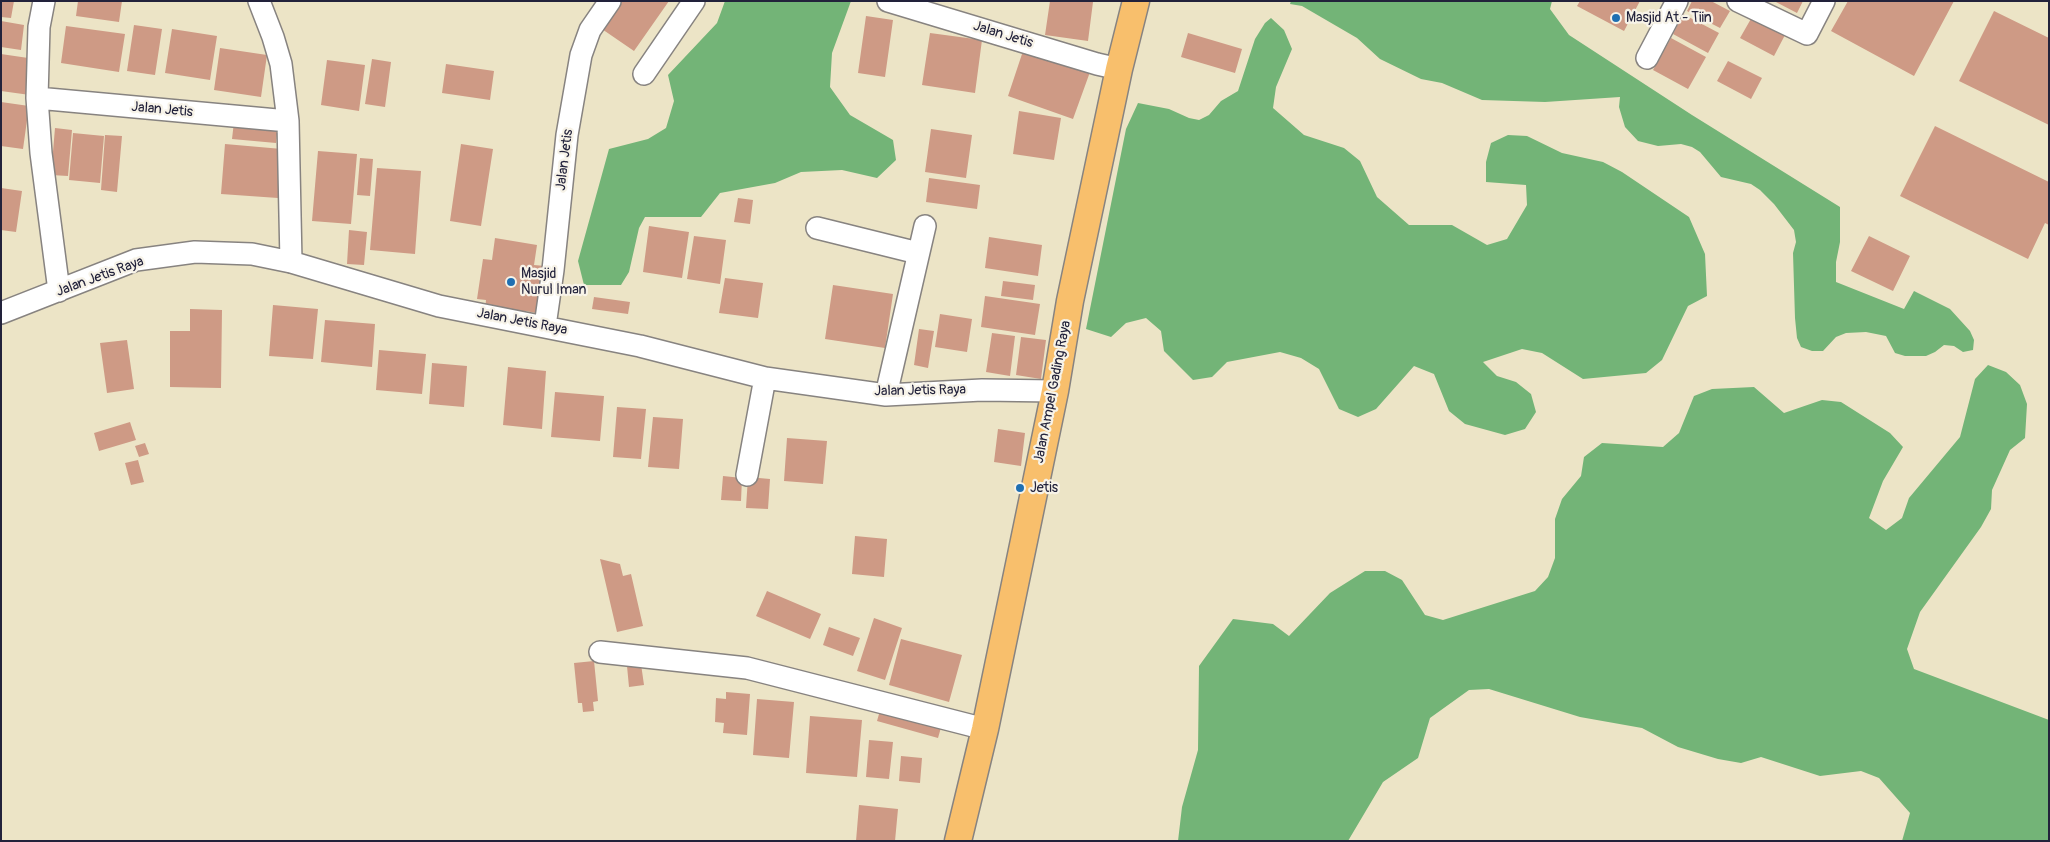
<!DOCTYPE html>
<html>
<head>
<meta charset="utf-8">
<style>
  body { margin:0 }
  #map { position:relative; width:2050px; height:842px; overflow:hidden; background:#ece4c6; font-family:Pangolin,sans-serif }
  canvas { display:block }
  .frame { position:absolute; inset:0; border:2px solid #22223b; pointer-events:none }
</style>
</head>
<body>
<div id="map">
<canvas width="2050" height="842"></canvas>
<div class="frame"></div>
</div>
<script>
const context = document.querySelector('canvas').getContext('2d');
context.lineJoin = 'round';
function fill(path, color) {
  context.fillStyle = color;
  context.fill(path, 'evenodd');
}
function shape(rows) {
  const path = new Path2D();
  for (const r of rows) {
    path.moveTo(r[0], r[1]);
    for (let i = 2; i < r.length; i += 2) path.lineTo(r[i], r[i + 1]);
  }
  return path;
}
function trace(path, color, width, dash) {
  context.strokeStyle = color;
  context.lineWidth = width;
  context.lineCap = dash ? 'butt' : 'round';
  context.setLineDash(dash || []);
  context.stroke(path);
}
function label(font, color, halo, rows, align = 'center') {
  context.font = font + ' Pangolin,sans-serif';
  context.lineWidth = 4.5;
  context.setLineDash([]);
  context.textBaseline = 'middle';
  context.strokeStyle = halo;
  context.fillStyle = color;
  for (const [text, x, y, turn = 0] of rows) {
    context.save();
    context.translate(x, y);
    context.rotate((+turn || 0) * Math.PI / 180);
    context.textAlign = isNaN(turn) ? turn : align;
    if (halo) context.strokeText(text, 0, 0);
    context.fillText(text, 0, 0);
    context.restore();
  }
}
fill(shape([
  [725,1,851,1,832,53,830,87,850,115,893,140,896,160,877,178,842,170,801,172,775,183,720,193,701,217,645,217,639,228,629,272,621,285,584,285,578,261,609,149,648,139,666,128,674,101,668,75,717,23],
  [1291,1,1552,1,1550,9,1569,35,1692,115,1840,207,1840,242,1836,262,1836,282,1904,309,1914,291,1950,309,1970,331,1974,340,1973,350,1963,352,1954,346,1944,345,1935,352,1926,356,1905,356,1895,353,1886,336,1866,332,1846,333,1836,337,1823,351,1812,351,1801,347,1797,338,1795,318,1793,253,1796,242,1794,230,1774,204,1760,190,1751,184,1721,177,1700,152,1692,147,1681,144,1658,146,1638,141,1625,127,1619,107,1620,97,1545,102,1482,100,1442,83,1421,79,1380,59,1357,38,1302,6,1290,4],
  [1271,18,1284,30,1292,49,1276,87,1273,108,1304,135,1344,148,1360,161,1377,197,1409,225,1452,225,1487,245,1507,239,1527,205,1526,185,1486,182,1486,162,1491,143,1508,135,1527,136,1562,153,1603,162,1622,172,1689,217,1705,254,1707,296,1688,306,1662,360,1646,373,1583,379,1542,353,1522,349,1483,362,1497,376,1516,382,1531,394,1536,412,1525,429,1505,435,1465,424,1449,411,1434,374,1414,366,1376,409,1358,417,1339,409,1319,369,1301,358,1280,352,1227,362,1212,377,1193,380,1164,351,1161,331,1146,318,1126,323,1111,337,1086,329,1126,129,1138,103,1169,109,1189,118,1199,120,1209,115,1221,101,1238,91,1255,39,1265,23],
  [1988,365,2006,372,2020,385,2027,404,2025,438,2010,450,1992,490,1991,509,1981,527,1920,612,1907,649,1914,669,2049,720,2049,841,1902,841,1910,813,1879,778,1861,771,1820,776,1761,757,1741,763,1718,759,1678,747,1642,728,1580,717,1489,689,1469,690,1430,718,1418,758,1383,782,1348,841,1178,841,1182,807,1198,750,1199,666,1233,619,1273,624,1289,636,1330,593,1365,571,1385,571,1402,580,1425,615,1443,620,1535,591,1548,577,1555,558,1555,519,1562,499,1581,476,1584,457,1602,443,1663,447,1679,433,1694,396,1712,389,1754,387,1784,413,1822,400,1841,402,1890,433,1903,447,1883,481,1869,518,1886,530,1902,518,1909,498,1960,437,1975,379]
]), '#73b477');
fill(shape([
  [1,1,14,1,11,18,1,17],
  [78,1,122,1,119,22,76,16],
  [620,1,669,1,634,51,599,27],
  [1050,1,1093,2,1088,41,1045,35],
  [1580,1,1640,1,1624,31,1577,6],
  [1692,1,1711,1,1730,11,1720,28,1687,11],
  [1774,1,1803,1,1797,13],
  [1848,1,1954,1,1914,76,1831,31],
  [1994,11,2049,38,2049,125,1959,81],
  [1683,14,1719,33,1708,53,1673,34],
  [866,16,893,20,885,77,858,73],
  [1752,17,1785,35,1774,56,1740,38],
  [1,21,24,25,21,50,1,47],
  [134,25,162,29,155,75,127,71],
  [66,26,125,34,119,72,61,63],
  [172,29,217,36,210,80,165,73],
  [930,33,982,40,975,93,922,85],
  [1188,33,1242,49,1235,73,1181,57],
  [1671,38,1706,57,1688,89,1653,70],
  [220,48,267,55,261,97,214,90],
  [1024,48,1090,72,1073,119,1008,96],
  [1,54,35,59,30,95,1,91],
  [372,59,391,62,385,107,365,104],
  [327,60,365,65,359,111,321,105],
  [1728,61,1762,78,1751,99,1717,81],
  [446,64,494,71,490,100,442,93],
  [1,102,29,106,23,149,1,146],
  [1019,111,1061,118,1054,160,1013,154],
  [234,122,278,125,276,143,232,139],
  [1935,126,2049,182,2049,225,2045,223,2028,259,1900,196],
  [55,128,72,130,68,176,51,175],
  [931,129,972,135,966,178,925,172],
  [73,133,104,136,100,183,69,180],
  [105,135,122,136,117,192,101,190],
  [225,144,282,149,278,198,221,194],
  [461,144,493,149,481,226,450,221],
  [318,151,357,154,351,224,312,221],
  [360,158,373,159,370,196,357,195],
  [377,168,421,171,415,254,370,250],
  [929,178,980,185,977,209,926,202],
  [1,188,22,191,16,232,1,230],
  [738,198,753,200,750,224,734,222],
  [649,226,689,232,682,278,643,272],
  [349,230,367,232,364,265,347,264],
  [694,236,726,240,720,284,687,279],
  [1869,236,1910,256,1893,291,1851,271],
  [989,237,1042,245,1038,276,985,268],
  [495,238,537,245,534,265,545,266,536,313,526,311,525,318,485,310,486,300,477,299,483,259,492,260],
  [725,278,763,283,758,318,719,313],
  [1003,281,1035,285,1033,300,1001,296],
  [833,285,893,294,885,348,825,339],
  [985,296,1040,304,1035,335,981,327],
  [594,297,630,302,628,314,592,309],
  [273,305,318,309,313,359,269,356],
  [190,309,222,310,221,388,170,387,170,331,190,331],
  [940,314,972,319,967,352,935,347],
  [325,320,375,324,372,367,321,362],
  [919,329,934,331,928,368,914,365],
  [992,333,1015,336,1010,376,986,372],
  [1021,337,1046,340,1041,379,1016,375],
  [127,340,134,389,107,393,100,343],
  [379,350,426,354,422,394,376,390],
  [432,363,467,366,464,407,429,404],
  [508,367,546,371,542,429,503,425],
  [555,392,604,396,600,441,551,437],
  [617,407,646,409,641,459,613,457],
  [653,417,683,419,679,469,648,467],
  [130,422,136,440,99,451,94,433],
  [998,429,1025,433,1021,466,994,462],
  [787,438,827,441,823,484,784,481],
  [145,443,149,454,139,457,135,446],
  [138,460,144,482,131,485,125,463],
  [723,476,742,478,741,501,721,500],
  [748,477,770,479,768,509,746,508],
  [855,536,887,539,884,577,852,574],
  [600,559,620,564,623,576,631,574,643,626,617,632],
  [767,591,821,614,810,639,756,616],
  [874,618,902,628,885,680,857,671],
  [829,627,860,638,853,656,823,645],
  [901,639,962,655,949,702,889,685],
  [594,661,598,701,593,702,594,711,583,712,582,703,578,703,574,663],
  [641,664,644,685,629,687,627,666],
  [726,692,750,694,747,735,723,733,724,723,715,722,716,698,726,699],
  [757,699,794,702,789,758,753,755],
  [881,707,942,724,938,738,877,721],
  [810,716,862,720,857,777,806,773],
  [869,740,893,742,889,779,866,777],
  [901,756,922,758,920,783,899,781],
  [859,805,898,809,895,841,856,841]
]), '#ce9a85');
const minor = shape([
  [44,1,39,27,37,98,41,153,59,291],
  [259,1,273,37,281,64,288,121],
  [888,1,1097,64,1119,69],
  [1738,1,1807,34,1824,1],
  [1647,58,1677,1],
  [644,74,694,1],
  [37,98,288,121,291,262],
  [817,228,918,253],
  [1,313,136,260,195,252,252,254,291,262,439,306,640,346,765,378,886,395,982,390,1055,391],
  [545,326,553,270,567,135,581,55,590,30,610,1],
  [886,395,925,226],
  [747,475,765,378],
  [600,652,747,668,985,729]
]);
const major = shape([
  [958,841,985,729,1055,391,1070,301,1119,69,1136,1]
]);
trace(minor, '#878380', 24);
trace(major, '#878380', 29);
trace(minor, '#fff', 21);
trace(major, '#f8bf6c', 26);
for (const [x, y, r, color] of [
  [1616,18,5,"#1f6fb2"],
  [511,282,5,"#1f6fb2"],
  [1020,488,5,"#1f6fb2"]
]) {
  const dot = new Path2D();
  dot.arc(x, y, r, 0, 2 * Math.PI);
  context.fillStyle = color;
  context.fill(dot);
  trace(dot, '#f7f3e8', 2);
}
label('14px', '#22223b', '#f7f3e8', [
  ["Masjid At - Tiin",1626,18],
  ["Masjid",521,274],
  ["Nurul Iman",521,290],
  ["Jetis",1030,488]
], 'left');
label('14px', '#22223b', '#f7f3e8', [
  ["Jalan Jetis",1003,35,17],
  ["Jalan Jetis",162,110,5],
  ["Jalan Jetis",565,160,-83],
  ["Jalan Jetis Raya",100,277,-20],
  ["Jalan Jetis Raya",522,322,11],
  ["Jalan Jetis Raya",920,391,-1],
  ["Jalan Ampel Gading Raya",1053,392,-79]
]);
</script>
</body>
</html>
